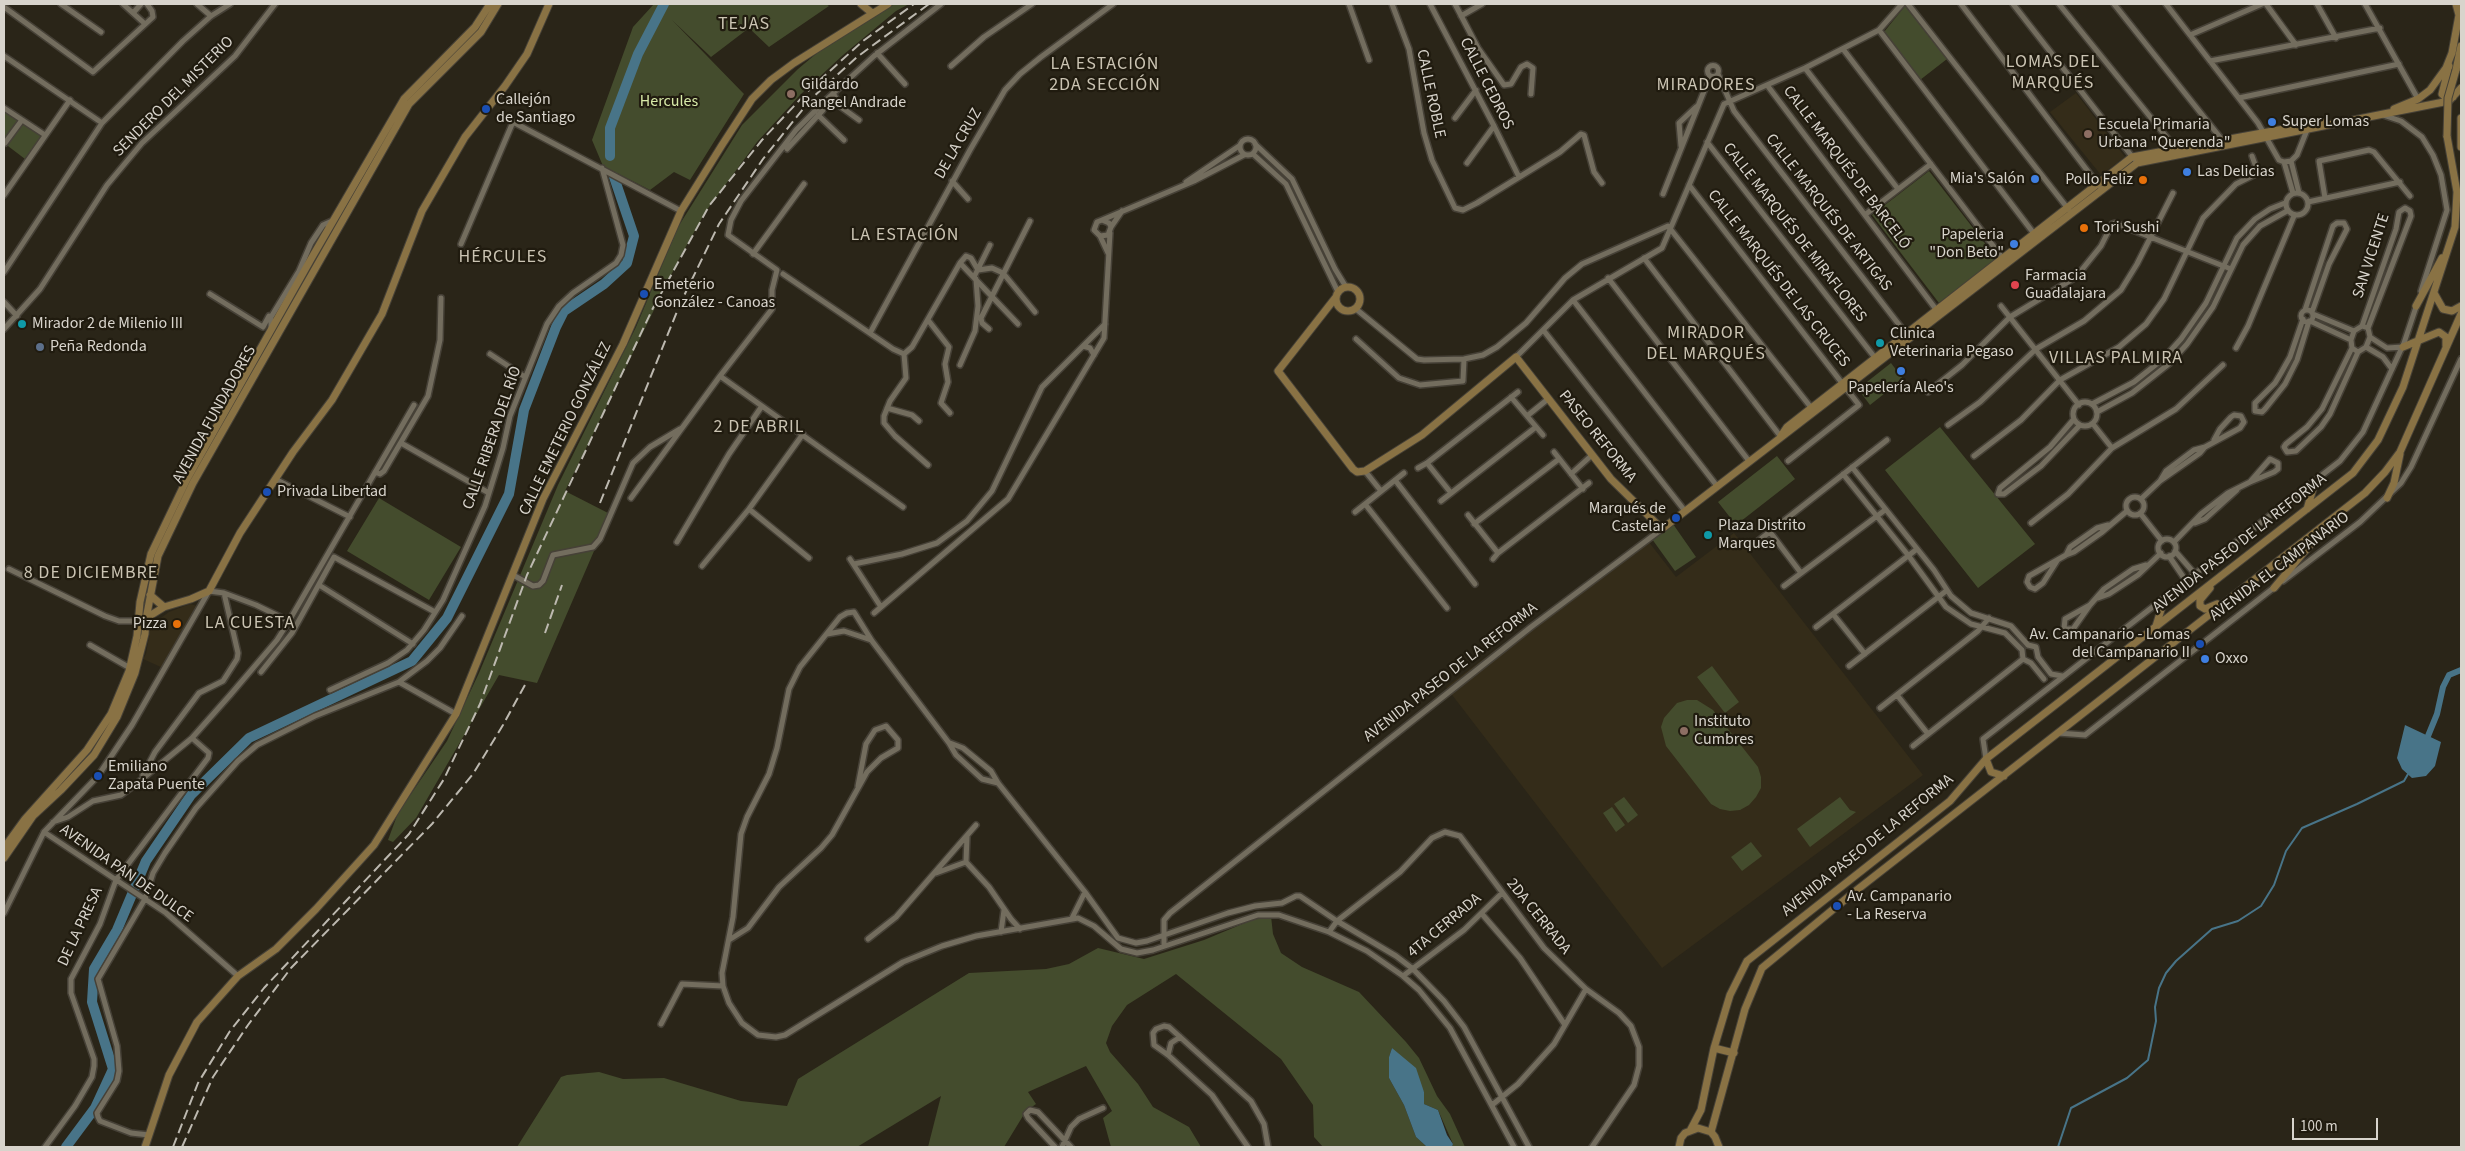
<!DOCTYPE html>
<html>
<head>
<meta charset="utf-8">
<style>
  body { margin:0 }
  #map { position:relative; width:2465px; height:1151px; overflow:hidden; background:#2a2518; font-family:"Source Sans 3",sans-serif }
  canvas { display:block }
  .frame { position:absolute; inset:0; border:5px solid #d8d4cc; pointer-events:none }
  .scale { position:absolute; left:2292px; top:1118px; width:86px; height:22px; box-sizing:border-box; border:2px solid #d8d4cc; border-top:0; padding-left:6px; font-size:15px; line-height:18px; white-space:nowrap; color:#d8d4cc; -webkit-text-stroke:4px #201b0f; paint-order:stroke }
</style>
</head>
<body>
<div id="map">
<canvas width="2465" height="1151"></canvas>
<div class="frame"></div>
<div class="scale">100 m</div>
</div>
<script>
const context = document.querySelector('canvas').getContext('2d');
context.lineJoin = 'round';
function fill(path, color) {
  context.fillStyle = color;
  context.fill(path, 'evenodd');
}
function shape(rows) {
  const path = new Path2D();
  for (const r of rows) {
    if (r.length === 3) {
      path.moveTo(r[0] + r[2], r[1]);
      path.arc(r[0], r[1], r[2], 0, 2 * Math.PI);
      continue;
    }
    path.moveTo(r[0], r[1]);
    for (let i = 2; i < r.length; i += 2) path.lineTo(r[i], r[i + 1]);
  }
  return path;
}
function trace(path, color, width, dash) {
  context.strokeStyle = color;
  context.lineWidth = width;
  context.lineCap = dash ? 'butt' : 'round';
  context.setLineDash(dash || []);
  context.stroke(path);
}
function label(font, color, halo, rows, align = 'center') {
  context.font = font + ' "Source Sans 3",sans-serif';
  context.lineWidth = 4.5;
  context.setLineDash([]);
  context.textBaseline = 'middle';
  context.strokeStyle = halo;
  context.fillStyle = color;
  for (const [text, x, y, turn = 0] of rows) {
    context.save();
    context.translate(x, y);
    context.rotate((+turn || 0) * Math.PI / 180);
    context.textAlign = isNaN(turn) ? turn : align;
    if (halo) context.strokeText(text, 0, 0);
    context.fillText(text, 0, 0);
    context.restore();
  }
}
fill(shape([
  [2076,93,2125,157,2101,175,2050,112],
  [1734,533,1923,775,1662,968,1446,687,1645,537,1676,577],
  [190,604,198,606,163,668,143,659,146,654,151,625,169,612]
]), '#342c19');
fill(shape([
  [654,4,826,4,829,6,769,47,749,28,711,57,672,20,744,94,690,180,674,172,650,190,603,166,592,140,633,27],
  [894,4,909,4,896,11,843,55,801,94,757,142,706,211,680,257,565,491,610,514,537,683,499,675,416,818,393,842,388,840,398,813,447,741,479,673,558,485,636,327,678,227,742,125,798,69,829,43],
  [1905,6,1947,59,1920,80,1884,32],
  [4,109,42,135,25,159,4,143],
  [1929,171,1997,259,1939,303,1872,215],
  [1891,363,1903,379,1870,405,1858,389],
  [1940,427,2035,544,1978,588,1885,470],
  [1777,456,1795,479,1736,525,1718,502],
  [379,498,461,547,429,600,347,551],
  [1673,524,1696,557,1675,571,1652,539],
  [1712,666,1739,702,1725,713,1697,677],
  [1687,700,1697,700,1713,710,1758,767,1761,777,1761,788,1756,797,1749,805,1740,810,1730,811,1720,809,1711,804,1666,746,1661,727,1664,718,1677,703],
  [1624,797,1638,815,1628,823,1614,804],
  [1840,797,1850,810,1856,812,1810,847,1797,829],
  [1612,807,1625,825,1616,832,1603,813],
  [1751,842,1762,856,1742,871,1731,857],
  [1271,916,1273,934,1281,953,1302,967,1359,992,1406,1042,1419,1058,1437,1096,1450,1114,1465,1147,1452,1147,1453,1144,1438,1110,1424,1104,1424,1092,1392,1048,1389,1057,1389,1078,1404,1105,1416,1137,1427,1147,1323,1147,1314,1137,1313,1105,1281,1059,1176,974,1127,1005,1112,1026,1106,1043,1110,1052,1138,1084,1153,1107,1189,1127,1201,1147,1111,1147,1103,1118,1112,1111,1086,1066,1028,1092,1036,1104,1026,1111,1004,1147,928,1147,941,1096,857,1147,517,1147,561,1077,567,1075,599,1072,623,1079,664,1078,741,1101,787,1106,798,1079,969,973,1046,969,1069,964,1098,948,1144,959,1204,940,1259,917]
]), '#444c2d');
fill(shape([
  [2405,725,2441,742,2435,766,2426,776,2412,778,2402,769,2397,758],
  [1392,1048,1416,1068,1424,1092,1424,1104,1438,1110,1447,1135,1453,1144,1452,1147,1427,1147,1416,1137,1404,1105,1389,1078,1389,1057]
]), '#487488');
trace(shape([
  [2058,1147,2071,1108,2127,1078,2148,1060,2156,1021,2155,1007,2159,988,2166,973,2176,961,2212,929,2238,921,2261,906,2274,885,2286,851,2302,828,2357,804,2404,781,2408,774]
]), '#487488', 2);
trace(shape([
  [2428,736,2437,714,2443,687,2449,675,2461,670]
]), '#487488', 6);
trace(shape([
  [610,156,610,128,638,54,664,4],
  [66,1147,95,1108,113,1069,92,1002,94,969,117,930,146,861,191,795,249,738,412,661,447,618,509,494,524,410,556,327,564,311,604,284,627,263,634,236,614,177]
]), '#487488', 10);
const street = shape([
  [61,4,101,32],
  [123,4,144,23],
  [197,4,211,16],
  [1349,4,1369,60],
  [1392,4,1409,49,1424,133,1432,160,1455,208,1463,210,1477,203,1560,152,1581,134,1584,135,1594,172,1602,183],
  [1430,4,1494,126,1519,177],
  [1455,4,1478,48,1504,85,1511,84,1521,67,1527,64,1533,68,1531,94],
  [1908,4,2069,210],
  [1961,4,2099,186],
  [2013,4,2134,159],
  [2059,4,2177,150],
  [2114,4,2223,141],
  [2166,4,2258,123,2279,160,2284,162,2291,161,2297,155,2307,130],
  [2266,4,2296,45],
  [2317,4,2336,38],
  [2365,4,2418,99],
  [4,7,93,72,153,17,152,11,147,4],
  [134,12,141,4],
  [1461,16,1482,4],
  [1879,30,2035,235],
  [2190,35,2262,4],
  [1843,49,2004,260],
  [877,53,905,84],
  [4,56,102,123],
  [2210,61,2380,28],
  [1713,71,5.5],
  [951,66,984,37,1032,4],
  [1805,68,1898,189],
  [1718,74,1734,111,1907,335],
  [1767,85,1938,312],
  [833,93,841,107,859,120],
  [2239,98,2399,64],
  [4,108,45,135],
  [818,115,844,140],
  [2383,115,2401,121,2422,137,2433,155,2441,175,2447,210,2421,291],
  [1455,118,1476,90],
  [1248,147,8],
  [1707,142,1876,359],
  [5,143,22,120],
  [1255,144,1292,179,1335,269,1346,287],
  [1681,146,1679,123,1696,107],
  [787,149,823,110,827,99],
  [1253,154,1286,184,1338,292],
  [2291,161,2299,193],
  [2284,162,2293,193],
  [1467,163,1494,126],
  [952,181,968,199],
  [1186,182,1239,146],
  [1689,185,1859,405,1788,461],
  [2297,204,11],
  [1663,194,1710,76],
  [4,195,70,100],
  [2325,198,2319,161,2369,150,2374,152,2410,196],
  [2308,202,2400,182],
  [1866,214,1931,164],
  [1102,220,1194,181,1244,155],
  [1111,227,1109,223,1102,220,1097,222,1094,230,1100,236,1108,235,1111,227,1122,211],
  [1100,236,1108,253],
  [461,244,513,122,681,211],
  [753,254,804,184],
  [1644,258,1781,437],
  [960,263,1018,324],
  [4,272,102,123,183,41,211,16,230,4],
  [783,274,893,349,904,354],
  [974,277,990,245],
  [1608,278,1749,461],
  [210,294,263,327,269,316],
  [1573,300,1717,486],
  [4,302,17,316],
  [2001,306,2079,405],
  [1356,309,1417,359,1424,360,1464,359,1483,355,1497,347,1526,323,1565,278,1582,264,1668,226,1813,410],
  [2305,310,2333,226,2337,223,2344,223,2347,229,2329,264,2312,312],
  [2307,316,6],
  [2313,314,2354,331],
  [2303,319,2290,357,2281,373,2275,383,2255,403,2255,411,2262,412,2265,409,2285,384,2297,360,2309,321],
  [928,320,949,347,945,364,948,382,941,403,950,413],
  [2310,321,2351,340],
  [2362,326,2396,229,2399,212,2405,208,2410,211,2411,216,2368,328],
  [2362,326,2368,328,2370,337,2366,347,2358,352,2352,348,2351,340,2354,331,2362,326],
  [4,329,40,289,107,185,142,143,235,56,275,4],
  [989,329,982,323,981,318,1030,221],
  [271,330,271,317,299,271,311,243,323,225,332,221],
  [1544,331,1685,511],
  [870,333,970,150,1005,90,1020,74,1041,57,1113,4],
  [2370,337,2387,348,2403,347],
  [1356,339,1399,378,1420,385,1463,381,1464,359],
  [1083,346,1090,348,1094,355],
  [2366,347,2383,357,2392,369],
  [2236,348,2248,326,2294,216],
  [2352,348,2322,409,2307,427,2286,444,2284,447,2287,452,2296,451,2321,427,2330,414,2358,352],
  [490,354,525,377],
  [904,354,912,347,960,263,966,256,971,258,978,270,992,268,1003,273,1035,312],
  [904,354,906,378,890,401,884,416,884,423,895,436,928,465],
  [1516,357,1573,300,1662,248,1724,104,1805,68,1879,30,1902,4],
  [960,365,975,331,978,306,976,279],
  [720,376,903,507],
  [1928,392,1962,365,2010,317,2076,277,2101,246,2112,224,2115,223,2231,269],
  [1511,397,1543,435],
  [2085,414,12],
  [2092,404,2134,382,2163,359,2181,339,2206,303,2237,238,2255,219,2270,209,2285,203],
  [887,408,912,415,919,421],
  [2097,412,2132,393,2170,363,2187,344,2213,307,2243,245,2260,226,2287,211],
  [1527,416,1548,399],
  [2074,419,2050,447,2000,488,1998,494,2004,494,2041,466,2080,425],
  [2093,424,2112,448],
  [1948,425,1980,402,2036,349,2084,321,2121,290,2137,264,2173,193],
  [401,443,489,493],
  [1554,452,1583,489],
  [1974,456,2021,420,2060,380,2119,347,2146,324,2164,299,2203,218,2236,184,2258,173,2252,156],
  [1427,463,1451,493],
  [1852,467,1934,570,1951,596,1971,613,2011,626,2028,645],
  [1418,468,1427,463,1518,392],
  [1365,471,1381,491],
  [375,472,380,474,384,471,428,396,440,340,441,298],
  [1571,474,1592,455],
  [1843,474,1908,555,1946,607,1971,624,2005,633,2022,650],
  [275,479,350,517],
  [1395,480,1475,584],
  [2160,481,2166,471,2194,450,2205,447],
  [2135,506,9],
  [631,498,720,376,772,309,772,290,777,270,728,235,731,220,741,201,796,130,827,99,874,56,941,4],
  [2141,499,2160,481,2200,453,2205,447,2240,428,2244,422,2241,416,2234,415,2231,417,2220,429,2214,440],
  [1441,501,1536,427],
  [1365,504,1447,608],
  [749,509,809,558],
  [1355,512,1404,473],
  [2140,513,2162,541],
  [1468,515,1498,553],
  [2031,523,2068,494,2112,448,2176,409,2223,365],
  [2195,523,2205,519,2237,490],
  [1474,524,1559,459],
  [1770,532,1801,573],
  [2167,548,9],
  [677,542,729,454,762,406],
  [2174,542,2201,514,2228,493,2250,482,2270,459,2278,463,2278,469,2274,472,2250,482],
  [1753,545,1887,440],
  [2175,551,2195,574],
  [2066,555,2070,547,2097,528,2108,525],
  [2169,556,2186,581],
  [850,559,881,607],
  [1493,559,1498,553,1589,483],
  [2057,561,2043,583,2035,589,2030,587,2027,582,2029,576,2066,555,2074,552,2101,533,2127,511],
  [854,564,902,554,937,543,967,521,992,491,1042,387,1105,324],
  [702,566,749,509,803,434],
  [9,569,105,616,119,621,138,621],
  [513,575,533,586,539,585,543,581,553,555,593,547,600,539,633,463,650,447,680,429],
  [2283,581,2360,522,2401,483,2411,467,2461,359],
  [319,585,413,644],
  [1784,586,1885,510],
  [2098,598,2109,594,2138,575,2161,553],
  [2090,605,2073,629,2064,629,2065,619,2090,605,2104,589,2133,569,2146,565],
  [874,613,1008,499,1104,338,1110,233],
  [1833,614,1865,654],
  [1816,627,1917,549],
  [827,634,844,631,871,640],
  [90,645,130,668],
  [2028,645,2036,647,2038,657,2051,674,2062,676],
  [2022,650,2023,659,2031,663,2044,679],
  [1849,666,1946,591],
  [261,672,292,633,334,557,435,612],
  [399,682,456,714],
  [330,690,388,663,407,650,424,630,443,600,485,506,503,448,510,416,547,324,559,306,573,293,616,263,621,255,623,245,602,168],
  [1897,695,1928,734],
  [1880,708,1978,631,1989,618],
  [2058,733,2085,735,2276,586],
  [950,743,963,748,991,771,998,783,1085,892,1118,938,1136,943,1147,941,1228,913,1255,906,1282,903,1296,896,1300,896,1337,921,1396,956,1413,969,1444,1001,1464,1027,1529,1147],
  [1913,746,2023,659],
  [1986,759,1983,739,2340,461,2363,432,2404,343,2417,304],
  [143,775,155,752,199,693,223,681,237,659,238,653,224,593],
  [998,783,982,779,956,755,949,743,872,641,854,612,847,613,840,617,800,667,789,689,777,748,769,774,747,817,741,834,733,917,722,973,723,986,729,1003,742,1023,758,1035,776,1037,785,1035,903,962,942,946,976,936,1078,918,1094,926,1121,949,1137,953,1153,950,1258,915,1279,915,1329,932,1367,951,1403,976,1419,990,1450,1028,1514,1147],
  [53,822,68,817,93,801,121,795,136,784,192,738,231,694,277,640,289,621,414,405],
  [44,832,166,913,238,976],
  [967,837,966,862,989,887,1011,919,1020,929],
  [936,873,966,862],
  [4,913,44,832,98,776,132,725,209,591,224,593,256,605,289,621],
  [1482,914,1520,958,1565,1025],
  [1072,918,1085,892],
  [1001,932,1004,910],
  [1329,932,1337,921,1400,872,1432,838,1445,832,1460,836,1544,948,1586,989,1619,1013,1631,1026,1639,1047,1639,1066,1634,1085,1592,1147],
  [868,939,896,917,976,825],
  [729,940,748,928,779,887,821,848,832,835,867,772,881,758,898,748,898,740,886,726,875,730,866,744,858,786],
  [1164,946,1164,920,1170,913,1531,627,1662,529],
  [1403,976,1464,930,1502,893],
  [661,1024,682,984,723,986],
  [1168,1055,1171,1043,1180,1037],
  [1492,1105,1518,1084,1554,1044,1586,989],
  [149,1135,131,1133,100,1121,98,1117,97,1113,117,1081,119,1071,117,1046,98,979,145,899,153,873,165,853,196,808,238,761,257,745,315,716,399,682,427,661,440,648,462,616],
  [45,1147,75,1106,92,1077,94,1066,94,1059,71,993,71,979,100,924,116,880,208,758,209,753,192,738],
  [1055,1147,1028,1118,1026,1114,1030,1110,1038,1112,1071,1147],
  [1062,1147,1071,1127,1079,1119,1103,1108],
  [1248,1147,1212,1095,1168,1055,1154,1045,1153,1033,1156,1029,1164,1026,1169,1027,1251,1101,1264,1124,1268,1147]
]);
const secondary = shape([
  [861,4,872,13],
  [2449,66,2442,94,2448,99,2453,97],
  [2456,70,2461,46],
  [2394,109,2418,99,2430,90,2446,68,2452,53,2459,15,2456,4],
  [2461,118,2461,147],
  [1348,299,12],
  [2434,293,2443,309,2452,311,2461,306],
  [1336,297,1278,371,1353,469,1357,472,1365,471,1422,435,1516,357,1611,479,1662,529,2137,163,2449,101,2461,88],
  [2416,306,2442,258],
  [2403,347,2439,332,2446,337,2446,346],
  [1781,436,1787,427,2132,157,2322,122],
  [2387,498,2394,483,2400,454],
  [2307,509,2315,482],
  [2210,588,2200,600,2200,606,2205,609,2217,604],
  [2274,588,2310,545,2316,533],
  [150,595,164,607],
  [143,620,164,607,191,599,209,591,240,533,293,452,332,400,382,314,422,211,465,137,505,86,527,54,549,4],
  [2156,626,2165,597],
  [1986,759,1991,772,2004,776],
  [4,848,25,819,87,750,111,714,129,671,137,636,140,602,151,554,187,479,311,259,404,99,475,27,490,4],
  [4,858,33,816,61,790,94,755,117,717,135,673,145,634,146,619,158,556,193,483,409,104,481,32,498,4],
  [1714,1048,1734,1053],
  [1691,1129,1701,1110,1714,1048,1730,995,1747,961,1950,801,1986,759,2353,473,2378,440,2403,387,2455,227,2457,192,2447,136],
  [1711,1132,1745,1009,1762,968,1853,893,2365,493,2385,472,2400,452,2461,314],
  [145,1147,169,1075,197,1022,238,976,276,949,316,909,374,845,456,714,543,499,623,344,681,211,722,145,752,99,771,80,794,63,888,4],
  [1679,1147,1681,1138,1685,1133,1698,1128,1711,1132,1715,1137,1719,1147]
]);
trace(street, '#464137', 8);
trace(secondary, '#464137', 9);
trace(street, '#736d5e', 5);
trace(secondary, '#897244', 7);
trace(shape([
  [600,503,680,304,719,224,763,159,811,99,857,57,929,4],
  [545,633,562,585],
  [173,1147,198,1083,230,1031,264,988,409,834,444,779,480,704,527,575,652,310,709,206,762,140,811,88,863,41,914,4],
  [182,1147,213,1077,248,1025,291,968,432,824,473,774,503,725,526,683]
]), '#bdb9b0', 2, [10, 5]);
const secondaryBridge = shape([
  [2447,136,2448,98,2456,70]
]);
trace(secondaryBridge, '#464137', 9, []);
trace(secondaryBridge, '#897244', 7);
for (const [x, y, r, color] of [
  [791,94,5,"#8d6e63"],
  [486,109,5,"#1a4fb4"],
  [2272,122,5,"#3f7fe0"],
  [2088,134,5,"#8d6e63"],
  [2187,172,5,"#3f7fe0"],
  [2035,179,5,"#3f7fe0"],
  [2143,180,5,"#e8710a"],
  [2084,228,5,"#e8710a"],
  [2014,244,5,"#3f7fe0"],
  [2015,285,5,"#e0444e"],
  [644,294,5,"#1a4fb4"],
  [22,324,5,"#0f9aa8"],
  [1880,343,5,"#0f9aa8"],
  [40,347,5,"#5c6f8a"],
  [1901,371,5,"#3f7fe0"],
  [267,492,5,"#1a4fb4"],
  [1676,518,5,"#1a4fb4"],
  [1708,535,5,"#0f9aa8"],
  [177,624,5,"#e8710a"],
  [2200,644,5,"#1a4fb4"],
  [2205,659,5,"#3f7fe0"],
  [1684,731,5,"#8d6e63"],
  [98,776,5,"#1a4fb4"],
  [1837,906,5,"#1a4fb4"]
]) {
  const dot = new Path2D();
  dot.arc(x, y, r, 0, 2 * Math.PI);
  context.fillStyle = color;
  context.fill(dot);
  trace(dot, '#201b0f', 2);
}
label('16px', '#d8d4cc', '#201b0f', [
  ["CALLE CEDROS",1486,84,63],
  ["CALLE ROBLE",1430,94,78],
  ["SENDERO DEL MISTERIO",174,97,-45],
  ["DE LA CRUZ",959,144,-60],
  ["CALLE MARQUÉS DE BARCELÓ",1846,168,53],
  ["CALLE MARQUÉS DE ARTIGAS",1828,213,52],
  ["CALLE MARQUÉS DE MIRAFLORES",1794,233,52],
  ["SAN VICENTE",2372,256,-72],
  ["CALLE MARQUÉS DE LAS CRUCES",1778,279,52],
  ["AVENIDA FUNDADORES",215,415,-61],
  ["CALLE EMETERIO GONZÁLEZ",566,429,-64],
  ["PASEO REFORMA",1597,437,51],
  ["CALLE RIBERA DEL RÍO",493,438,-71],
  ["AVENIDA PASEO DE LA REFORMA",2240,544,-38],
  ["AVENIDA EL CAMPANARIO",2280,567,-37],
  ["AVENIDA PASEO DE LA REFORMA",1451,673,-38],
  ["AVENIDA PASEO DE LA REFORMA",1868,846,-39],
  ["AVENIDA PAN DE DULCE",126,874,35],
  ["2DA CERRADA",1538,917,51],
  ["4TA CERRADA",1445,926,-40],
  ["DE LA PRESA",81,927,-65]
]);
label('16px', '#d8d4cc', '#201b0f', [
  ["Gildardo",801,85],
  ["Rangel Andrade",801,103],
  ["Callejón",496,100],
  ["de Santiago",496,118],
  ["Super Lomas",2282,122],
  ["Escuela Primaria",2098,125],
  ["Urbana \"Querenda\"",2098,143],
  ["Las Delicias",2197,172],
  ["Mia's Salón",2025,179,"right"],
  ["Pollo Feliz",2133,180,"right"],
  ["Tori Sushi",2094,228],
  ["Papeleria",2004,235,"right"],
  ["\"Don Beto\"",2004,253,"right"],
  ["Farmacia",2025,276],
  ["Guadalajara",2025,294],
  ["Emeterio",654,285],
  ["González - Canoas",654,303],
  ["Mirador 2 de Milenio III",32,324],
  ["Clinica",1890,334],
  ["Veterinaria Pegaso",1890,352],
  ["Peña Redonda",50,347],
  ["Papelería Aleo's",1901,388,"center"],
  ["Privada Libertad",277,492],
  ["Marqués de",1666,509,"right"],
  ["Castelar",1666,527,"right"],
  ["Plaza Distrito",1718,526],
  ["Marques",1718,544],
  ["Pizza",167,624,"right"],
  ["Av. Campanario - Lomas",2190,635,"right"],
  ["del Campanario II",2190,653,"right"],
  ["Oxxo",2215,659],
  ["Instituto",1694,722],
  ["Cumbres",1694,740],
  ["Emiliano",108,767],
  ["Zapata Puente",108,785],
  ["Av. Campanario",1847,897],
  ["- La Reserva",1847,915]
], 'left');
label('16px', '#d8eaa8', '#201b0f', [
  ["Hercules",669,102]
]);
context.letterSpacing = '1px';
label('18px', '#cbc4b3', '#201b0f', [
  ["TEJAS",744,25],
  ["LOMAS DEL",2053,63],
  ["MARQUÉS",2053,84],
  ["LA ESTACIÓN",1105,65],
  ["2DA SECCIÓN",1105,86],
  ["MIRADORES",1706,86],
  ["LA ESTACIÓN",905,236],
  ["HÉRCULES",503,258],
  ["MIRADOR",1706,334],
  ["DEL MARQUÉS",1706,355],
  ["VILLAS PALMIRA",2116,359],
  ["2 DE ABRIL",759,428],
  ["8 DE DICIEMBRE",91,574],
  ["LA CUESTA",250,624]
]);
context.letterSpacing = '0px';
</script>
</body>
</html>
